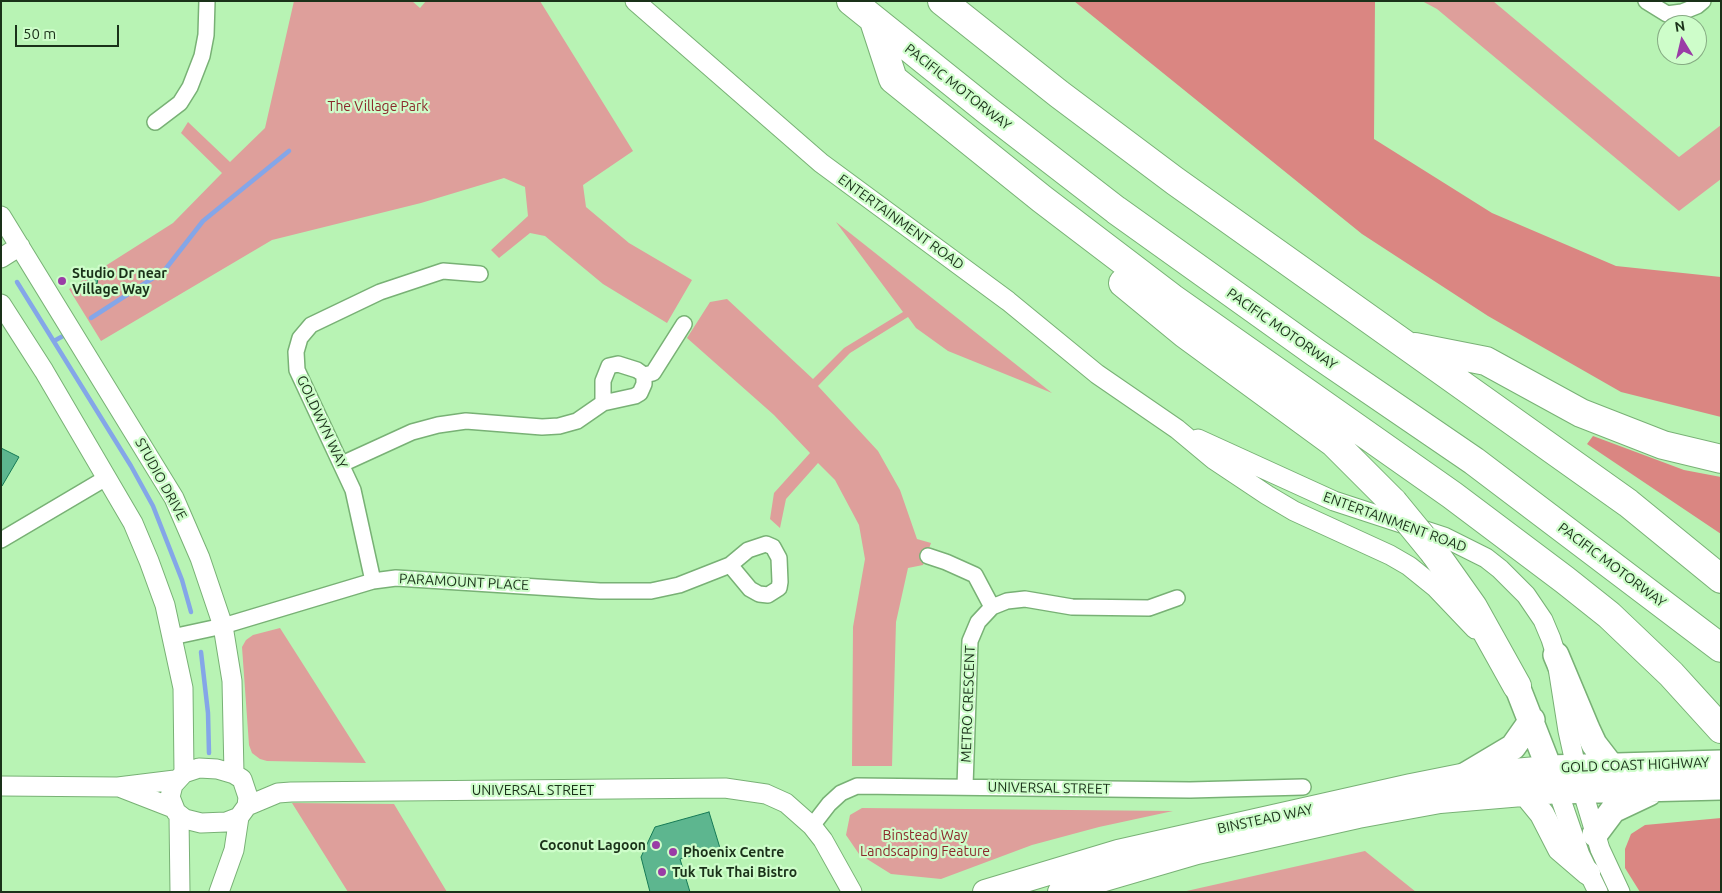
<!DOCTYPE html>
<html>
<head>
<meta charset="utf-8">
<style>
  body { margin:0 }
  #map { position:relative; width:1722px; height:893px; overflow:hidden; background:#b8f3b4; font-family:Ubuntu,sans-serif }
  canvas { display:block }
  .frame { position:absolute; inset:0; border:2px solid #1a3119; pointer-events:none }
  .north { position:absolute; left:1657px; top:15px; width:50px; height:50px; box-sizing:border-box; background:#cefdca; border:1px solid #86ab83; border-radius:50%; rotate:351deg; font-size:14px; font-weight:700; line-height:20px; text-align:center; color:#1a3119 }
  .north::after { content:''; display:block; margin:auto; width:18px; height:22px; background:#9a3ca6; clip-path:polygon(50% 0,100% 100%,50% 72%,0 100%) }
  .scale { position:absolute; left:15px; top:25px; width:104px; height:22px; box-sizing:border-box; border:2px solid #1a3119; border-top:0; padding-left:6px; font-size:15px; line-height:18px; white-space:nowrap; color:#1a3119; -webkit-text-stroke:4px #cefdca; paint-order:stroke }
</style>
</head>
<body>
<div id="map">
<canvas width="1722" height="893"></canvas>
<div class="frame"></div>
<div class="north">N</div>
<div class="scale">50 m</div>
</div>
<script>
const context = document.querySelector('canvas').getContext('2d');
context.lineJoin = 'round';
function fill(path, color) {
  context.fillStyle = color;
  context.fill(path, 'evenodd');
}
function shape(rows) {
  const path = new Path2D();
  for (const r of rows) {
    path.moveTo(r[0], r[1]);
    for (let i = 2; i < r.length; i += 2) path.lineTo(r[i], r[i + 1]);
  }
  return path;
}
function trace(path, color, width, dash) {
  context.strokeStyle = color;
  context.lineWidth = width;
  context.lineCap = dash ? 'butt' : 'round';
  context.setLineDash(dash || []);
  context.stroke(path);
}
function label(font, color, halo, rows, align = 'center') {
  context.font = font + ' Ubuntu,sans-serif';
  context.lineWidth = 4.5;
  context.setLineDash([]);
  context.textBaseline = 'middle';
  context.strokeStyle = halo;
  context.fillStyle = color;
  for (const [text, x, y, turn = 0] of rows) {
    context.save();
    context.translate(x, y);
    context.rotate((+turn || 0) * Math.PI / 180);
    context.textAlign = isNaN(turn) ? turn : align;
    if (halo) context.strokeText(text, 0, 0);
    context.fillText(text, 0, 0);
    context.restore();
  }
}
fill(shape([
  [294,1,412,1,420,8,426,1,540,1,633,151,583,185,586,207,629,243,692,280,667,323,603,284,545,236,530,233,499,258,491,250,528,216,525,187,504,178,421,203,272,240,101,341,69,289,173,223,222,173,181,133,188,122,230,162,265,128],
  [1422,1,1493,1,1679,157,1721,125,1721,179,1679,211,1437,9],
  [836,222,1052,393,948,351,916,328,908,317,850,353,818,386,878,451,900,490,917,539,931,543,923,565,908,568,896,622,892,766,852,766,853,627,865,559,859,525,835,480,818,463,786,499,780,528,770,519,774,493,810,453,774,415,687,338,710,302,727,299,813,379,844,348,903,312],
  [280,628,366,763,267,761,260,759,252,753,249,745,242,647,246,640,253,635],
  [292,803,394,804,447,892,348,892],
  [862,808,1173,811,1099,827,1032,845,941,879,891,874,859,854,846,835,850,815],
  [1365,851,1416,892,1182,892]
]), '#de9f9b');
fill(shape([
  [1074,1,1375,1,1374,139,1492,213,1616,266,1721,277,1721,417,1621,392,1488,316,1362,234],
  [1593,436,1684,470,1721,477,1721,534,1587,444],
  [1721,818,1721,892,1640,892,1625,868,1625,849,1631,834,1645,825]
]), '#da8682');
trace(shape([
  [17,282,131,466,153,506,182,580,191,612],
  [91,318,164,271,203,221,289,151],
  [54,341,63,336],
  [201,652,208,713,209,753]
]), '#84a6e8', 4.5);
const building = shape([
  [93,277,98,278,97,284,94,283,88,290,83,289,83,284,93,277],
  [1,448,19,457,2,486,1,485,1,448],
  [709,812,720,848,680,859,690,892,650,892,641,857,655,827,709,812]
]);
fill(building, '#5db68f');
trace(building, '#157a56', 1);
const minor = shape([
  [1646,1,1667,14,1682,12,1697,6,1703,1],
  [155,122,180,103,190,87,202,56,206,35,207,1],
  [644,375,653,373,684,324],
  [342,464,412,432,438,425,466,421,542,427,559,426,577,421,603,403,635,396,640,393,644,384,644,375,637,370,618,364,609,366,603,381,603,403],
  [1,540,106,478],
  [928,556,946,562,975,575,992,607],
  [373,581,353,490,297,370,296,352,300,338,311,325,380,292,443,271,480,274],
  [172,637,223,626,373,581,396,578,600,591,651,591,679,585,702,576,730,565,748,550,766,544,773,547,779,558,780,582,779,588,768,595,759,594,750,589,730,565],
  [965,786,970,641,978,622,992,607,1007,601,1025,599,1072,607,1149,608,1177,598],
  [812,826,829,804,841,793,857,786,1190,790,1303,787]
]);
const tertiary = shape([
  [635,1,821,163,1008,301,1097,374,1177,429,1213,459,1267,495,1294,511,1390,555,1409,566,1435,587,1475,629],
  [1,216,174,498,200,558,223,626,232,681,234,774],
  [1,258,20,246],
  [1,304,44,371,133,523,149,561,165,605,183,688,184,773],
  [1198,439,1334,501,1444,537,1486,558,1500,569,1526,595,1543,620,1551,639,1556,655,1568,731,1576,767],
  [199,768,217,769,234,774,242,779,248,797,247,806,239,817,226,822,201,823,185,819,176,812,170,797,173,785,184,773,199,768],
  [1,786,118,787,175,780],
  [119,787,173,808],
  [1582,789,1600,849,1620,892],
  [1558,791,1580,855,1598,892],
  [247,806,278,793,291,792,725,788,766,794,786,803,812,826,823,840,852,892],
  [179,816,180,892],
  [219,892,234,850,239,817]
]);
const primary = shape([
  [1524,792,1542,814,1560,849,1588,873],
  [985,892,1118,852,1411,786,1466,775,1549,768],
  [1060,892,1197,852,1358,816,1440,801,1558,791]
]);
const trunk = shape([
  [1556,655,1587,729,1594,744,1611,766],
  [1517,686,1558,791,1721,787],
  [1549,768,1721,763],
  [1466,775,1513,747,1532,720],
  [1595,834,1613,810,1649,793]
]);
const motorway = shape([
  [851,1,988,111,1116,210,1316,353,1474,461,1721,648],
  [942,1,1059,94,1175,181,1628,503,1721,579],
  [874,21,893,79,1042,199,1172,298,1452,495,1565,580,1609,615,1671,674,1721,729],
  [1123,283,1185,334,1334,443,1393,502],
  [1415,347,1486,361,1581,413,1663,445,1721,459],
  [1434,552,1473,607,1517,686]
]);
trace(minor, '#78b175', 18);
trace(tertiary, '#78b175', 21);
trace(primary, '#78b175', 26);
trace(trunk, '#78b175', 28);
trace(motorway, '#78b175', 30);
trace(minor, '#fff', 15);
trace(tertiary, '#fff', 19);
trace(primary, '#fff', 24);
trace(trunk, '#fff', 25);
trace(motorway, '#fff', 28);
const motorwayBridge = shape([
  [1393,502,1434,552]
]);
trace(motorwayBridge, '#78b175', 30, []);
trace(motorwayBridge, '#fff', 28);
for (const [x, y, r, color] of [
  [62,281,5,"#9a3ca6"],
  [656,845,5,"#9a3ca6"],
  [673,852,5,"#9a3ca6"],
  [662,872,5,"#9a3ca6"]
]) {
  const dot = new Path2D();
  dot.arc(x, y, r, 0, 2 * Math.PI);
  context.fillStyle = color;
  context.fill(dot);
  trace(dot, '#cefdca', 2);
}
label('14px', '#1a3119', '#cefdca', [
  ["PACIFIC MOTORWAY",958,87,38],
  ["ENTERTAINMENT ROAD",901,222,36],
  ["PACIFIC MOTORWAY",1282,329,35],
  ["GOLDWYN WAY",322,422,65],
  ["STUDIO DRIVE",161,479,61],
  ["ENTERTAINMENT ROAD",1395,522,20],
  ["PACIFIC MOTORWAY",1612,565,37],
  ["PARAMOUNT PLACE",464,582,3],
  ["METRO CRESCENT",968,704,-88],
  ["GOLD COAST HIGHWAY",1635,765,-2],
  ["UNIVERSAL STREET",1049,788,1],
  ["UNIVERSAL STREET",533,790],
  ["BINSTEAD WAY",1265,819,-12]
]);
label('14px', '#8b282b', '#cefdca', [
  ["The Village Park",378,106],
  ["Binstead Way",925,835],
  ["Landscaping Feature",925,851]
]);
label('bold 14px', '#1a3119', '#cefdca', [
  ["Studio Dr near",72,273],
  ["Village Way",72,289],
  ["Coconut Lagoon",646,845,"right"],
  ["Phoenix Centre",683,852],
  ["Tuk Tuk Thai Bistro",672,872]
], 'left');
</script>
</body>
</html>
